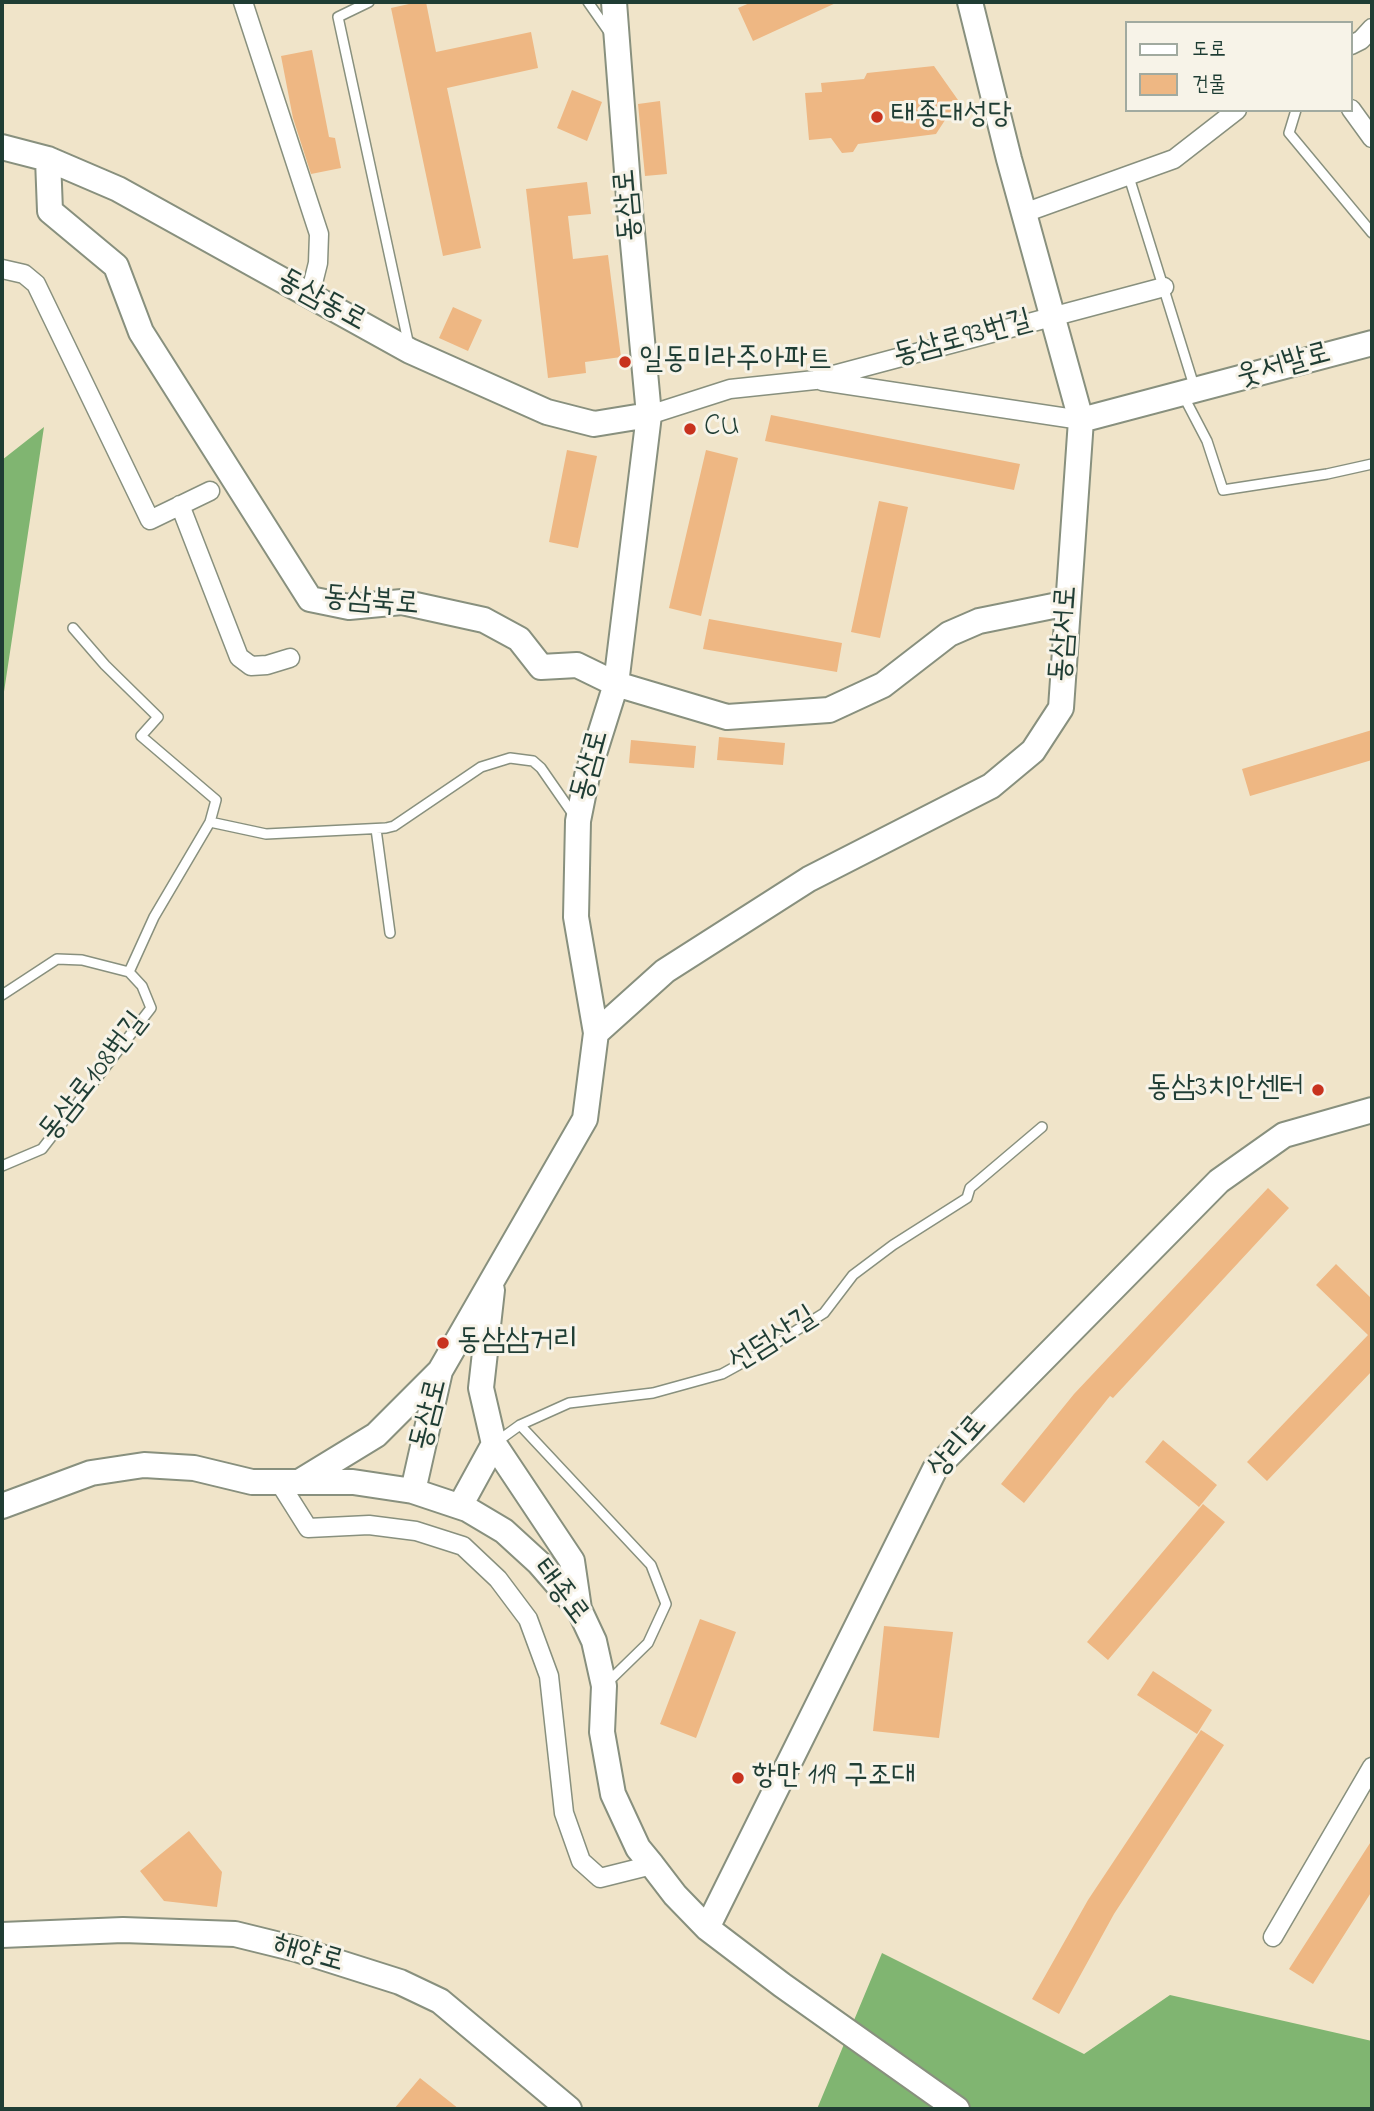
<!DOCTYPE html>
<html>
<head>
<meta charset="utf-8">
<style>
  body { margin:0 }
  #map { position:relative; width:1374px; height:2111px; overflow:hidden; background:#f0e4c9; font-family:"Indie Flower","Poor Story",sans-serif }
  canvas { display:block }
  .frame { position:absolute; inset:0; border:4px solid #1f3d34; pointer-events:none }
  .legend { position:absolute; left:1125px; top:21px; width:228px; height:91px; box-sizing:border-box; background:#f7f3e8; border:2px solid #a1aaa0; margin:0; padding:9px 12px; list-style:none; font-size:21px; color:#1f3d34 }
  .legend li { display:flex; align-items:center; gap:14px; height:35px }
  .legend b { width:35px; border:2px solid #a1aaa0 }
</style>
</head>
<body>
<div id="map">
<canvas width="1374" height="2111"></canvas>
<div class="frame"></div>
<ul class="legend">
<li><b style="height:9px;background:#fff"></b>도로</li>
<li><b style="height:19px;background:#eeb783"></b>건물</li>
</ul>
</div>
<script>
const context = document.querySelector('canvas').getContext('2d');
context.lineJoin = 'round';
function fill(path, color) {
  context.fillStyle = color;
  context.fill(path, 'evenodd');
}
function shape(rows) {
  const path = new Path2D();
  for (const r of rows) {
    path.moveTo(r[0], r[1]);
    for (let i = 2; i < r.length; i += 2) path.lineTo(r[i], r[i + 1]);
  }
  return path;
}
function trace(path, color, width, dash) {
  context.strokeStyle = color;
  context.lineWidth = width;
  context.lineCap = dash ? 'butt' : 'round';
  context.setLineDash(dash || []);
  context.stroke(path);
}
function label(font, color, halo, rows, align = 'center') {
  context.font = font + ' "Indie Flower","Poor Story",sans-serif';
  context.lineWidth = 6;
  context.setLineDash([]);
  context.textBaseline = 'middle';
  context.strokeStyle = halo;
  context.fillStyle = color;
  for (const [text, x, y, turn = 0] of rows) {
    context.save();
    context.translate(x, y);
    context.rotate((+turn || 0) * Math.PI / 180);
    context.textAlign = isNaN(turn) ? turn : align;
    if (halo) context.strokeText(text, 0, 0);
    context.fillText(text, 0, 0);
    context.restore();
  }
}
fill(shape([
  [44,427,2,705,2,460],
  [882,1953,1084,2054,1170,1995,1372,2041,1372,2109,817,2109]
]), '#80b571');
fill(shape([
  [418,2,426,2,436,52,531,32,538,68,447,88,481,248,443,256,391,8],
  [752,2,838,2,753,41,738,8],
  [312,50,329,137,335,138,341,168,311,174,293,118,281,56],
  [934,66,958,100,936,134,858,144,853,152,842,153,831,138,809,140,805,93,822,92,821,83,864,79,867,73],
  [572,90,602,102,587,141,557,128],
  [660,101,667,174,645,176,638,104],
  [587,182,591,214,568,216,573,259,608,255,621,357,585,362,586,373,548,378,526,189],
  [453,307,482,320,468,351,439,338],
  [771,415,1020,464,1014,490,765,441],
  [567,450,597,456,578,548,549,542],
  [706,450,738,458,701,616,669,608],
  [879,501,908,507,880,638,851,632],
  [709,619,842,643,837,672,703,649],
  [1372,730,1372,760,1250,796,1242,769],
  [719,737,785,743,783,765,717,760],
  [631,740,696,746,694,768,629,763],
  [1268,1188,1289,1208,1113,1398,1110,1396,1024,1503,1001,1484,1074,1394],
  [1336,1264,1372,1299,1372,1371,1267,1481,1247,1462,1368,1335,1316,1285],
  [1163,1440,1217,1485,1199,1507,1145,1462],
  [1203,1504,1225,1522,1108,1660,1087,1642],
  [700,1619,736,1632,696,1738,660,1724],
  [884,1626,953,1632,939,1738,873,1731],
  [1153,1671,1212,1710,1197,1734,1137,1695],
  [1201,1730,1224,1745,1114,1914,1059,2014,1032,1999,1088,1900],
  [189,1831,222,1872,217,1907,164,1901,140,1871],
  [1372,1840,1372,1891,1313,1984,1289,1969],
  [420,2078,459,2109,394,2109]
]), '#eeb783');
const lane = shape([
  [369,2,338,17,409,346],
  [588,2,609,32],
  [1296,110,1289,133,1372,233],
  [1129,177,1195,389],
  [1184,397,1207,441,1223,490,1327,474,1372,464],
  [73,628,105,665,158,717,141,736,216,800,210,822,266,834,386,828,394,826,481,767,510,758,533,761,541,768,575,817],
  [376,829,390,933],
  [129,972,154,917,210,822],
  [2,995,57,959,82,960,129,972,142,986,151,1008,42,1149,2,1166],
  [520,1425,651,1565,666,1604,648,1643,608,1682],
  [495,1443,520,1425,569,1403,653,1393,722,1374,762,1352,824,1313,853,1275,893,1245,967,1198,970,1188,1042,1127]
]);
const street = shape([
  [243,2,319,234,318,263,310,295],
  [1351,45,1361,40,1372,28],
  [1351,109,1372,138],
  [1024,213,1174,159,1237,110],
  [2,269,24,274,36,284,150,520,210,491],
  [822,381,1081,420],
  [649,415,730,389,815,380,1164,287],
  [180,505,239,657,251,666,267,665,290,658],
  [279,1482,308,1528,369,1525,416,1531,463,1546,498,1579,528,1619,549,1676,564,1813,581,1861,600,1878,652,1865],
  [1273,1937,1372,1767]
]);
const secondary = shape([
  [2,147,48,159,118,189,410,351,547,412,594,424,649,415],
  [48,159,50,211,116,266,141,332,310,599,349,607,402,602,484,620,519,639,541,667,577,665,616,684,727,717,829,710,883,685,949,634,979,621,1068,603],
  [1081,420,1372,343],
  [596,1033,665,971,809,879,991,786,1033,751,1061,708,1081,420,1009,159,970,2],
  [492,1290,481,1388,494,1444,572,1561,579,1609],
  [299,1482,376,1435,439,1372],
  [413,1491,440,1371,585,1119,596,1033,576,917,578,821,587,776,616,684,649,415,630,211,614,2],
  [2,1506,91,1473,144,1465,194,1468,252,1482,353,1482,413,1491,467,1509,504,1531,539,1563,579,1609,594,1641,604,1686,602,1732,613,1794,638,1848,652,1865,675,1895,707,1928,782,1985,957,2109],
  [460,1506,494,1444],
  [707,1928,935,1469,1219,1181,1284,1135,1372,1110],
  [2,1935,123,1930,235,1934,296,1949,400,1982,440,2001,569,2109]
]);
trace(lane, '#88907e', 12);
trace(street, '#88907e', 21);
trace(secondary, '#88907e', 28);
trace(lane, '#fff', 9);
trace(street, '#fff', 18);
trace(secondary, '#fff', 24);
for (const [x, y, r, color] of [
  [877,117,7,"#c8321e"],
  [625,362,7,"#c8321e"],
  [690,429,7,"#c8321e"],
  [1318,1090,7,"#c8321e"],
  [443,1343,7,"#c8321e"],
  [738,1778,7,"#c8321e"]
]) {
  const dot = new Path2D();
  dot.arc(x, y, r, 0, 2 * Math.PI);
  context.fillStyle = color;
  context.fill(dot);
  trace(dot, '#f7f3e8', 2.5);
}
label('30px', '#1f3d34', '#f7f3e8', [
  ["태종대성당",891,117],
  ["일동미라주아파트",639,362],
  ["CU",704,429],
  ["동삼3치안센터",1304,1090,"right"],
  ["동삼삼거리",457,1343],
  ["항만 119 구조대",752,1778]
], 'left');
label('30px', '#1f3d34', '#f7f3e8', [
  ["동삼로",630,205,-95],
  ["동삼동로",321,302,29],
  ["동삼로93번길",963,340,-15],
  ["웃서발로",1284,367,-15],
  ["동삼북로",371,603,5],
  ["동삼서로",1066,634,-86],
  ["동삼로",592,766,-75],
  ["동삼로108번길",95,1078,-52],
  ["선덤산길",774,1341,-32],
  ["동삼로",431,1415,-76],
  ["상리로",959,1448,-49],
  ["태종로",559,1593,53],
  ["해양로",308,1955,16]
]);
</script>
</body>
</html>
